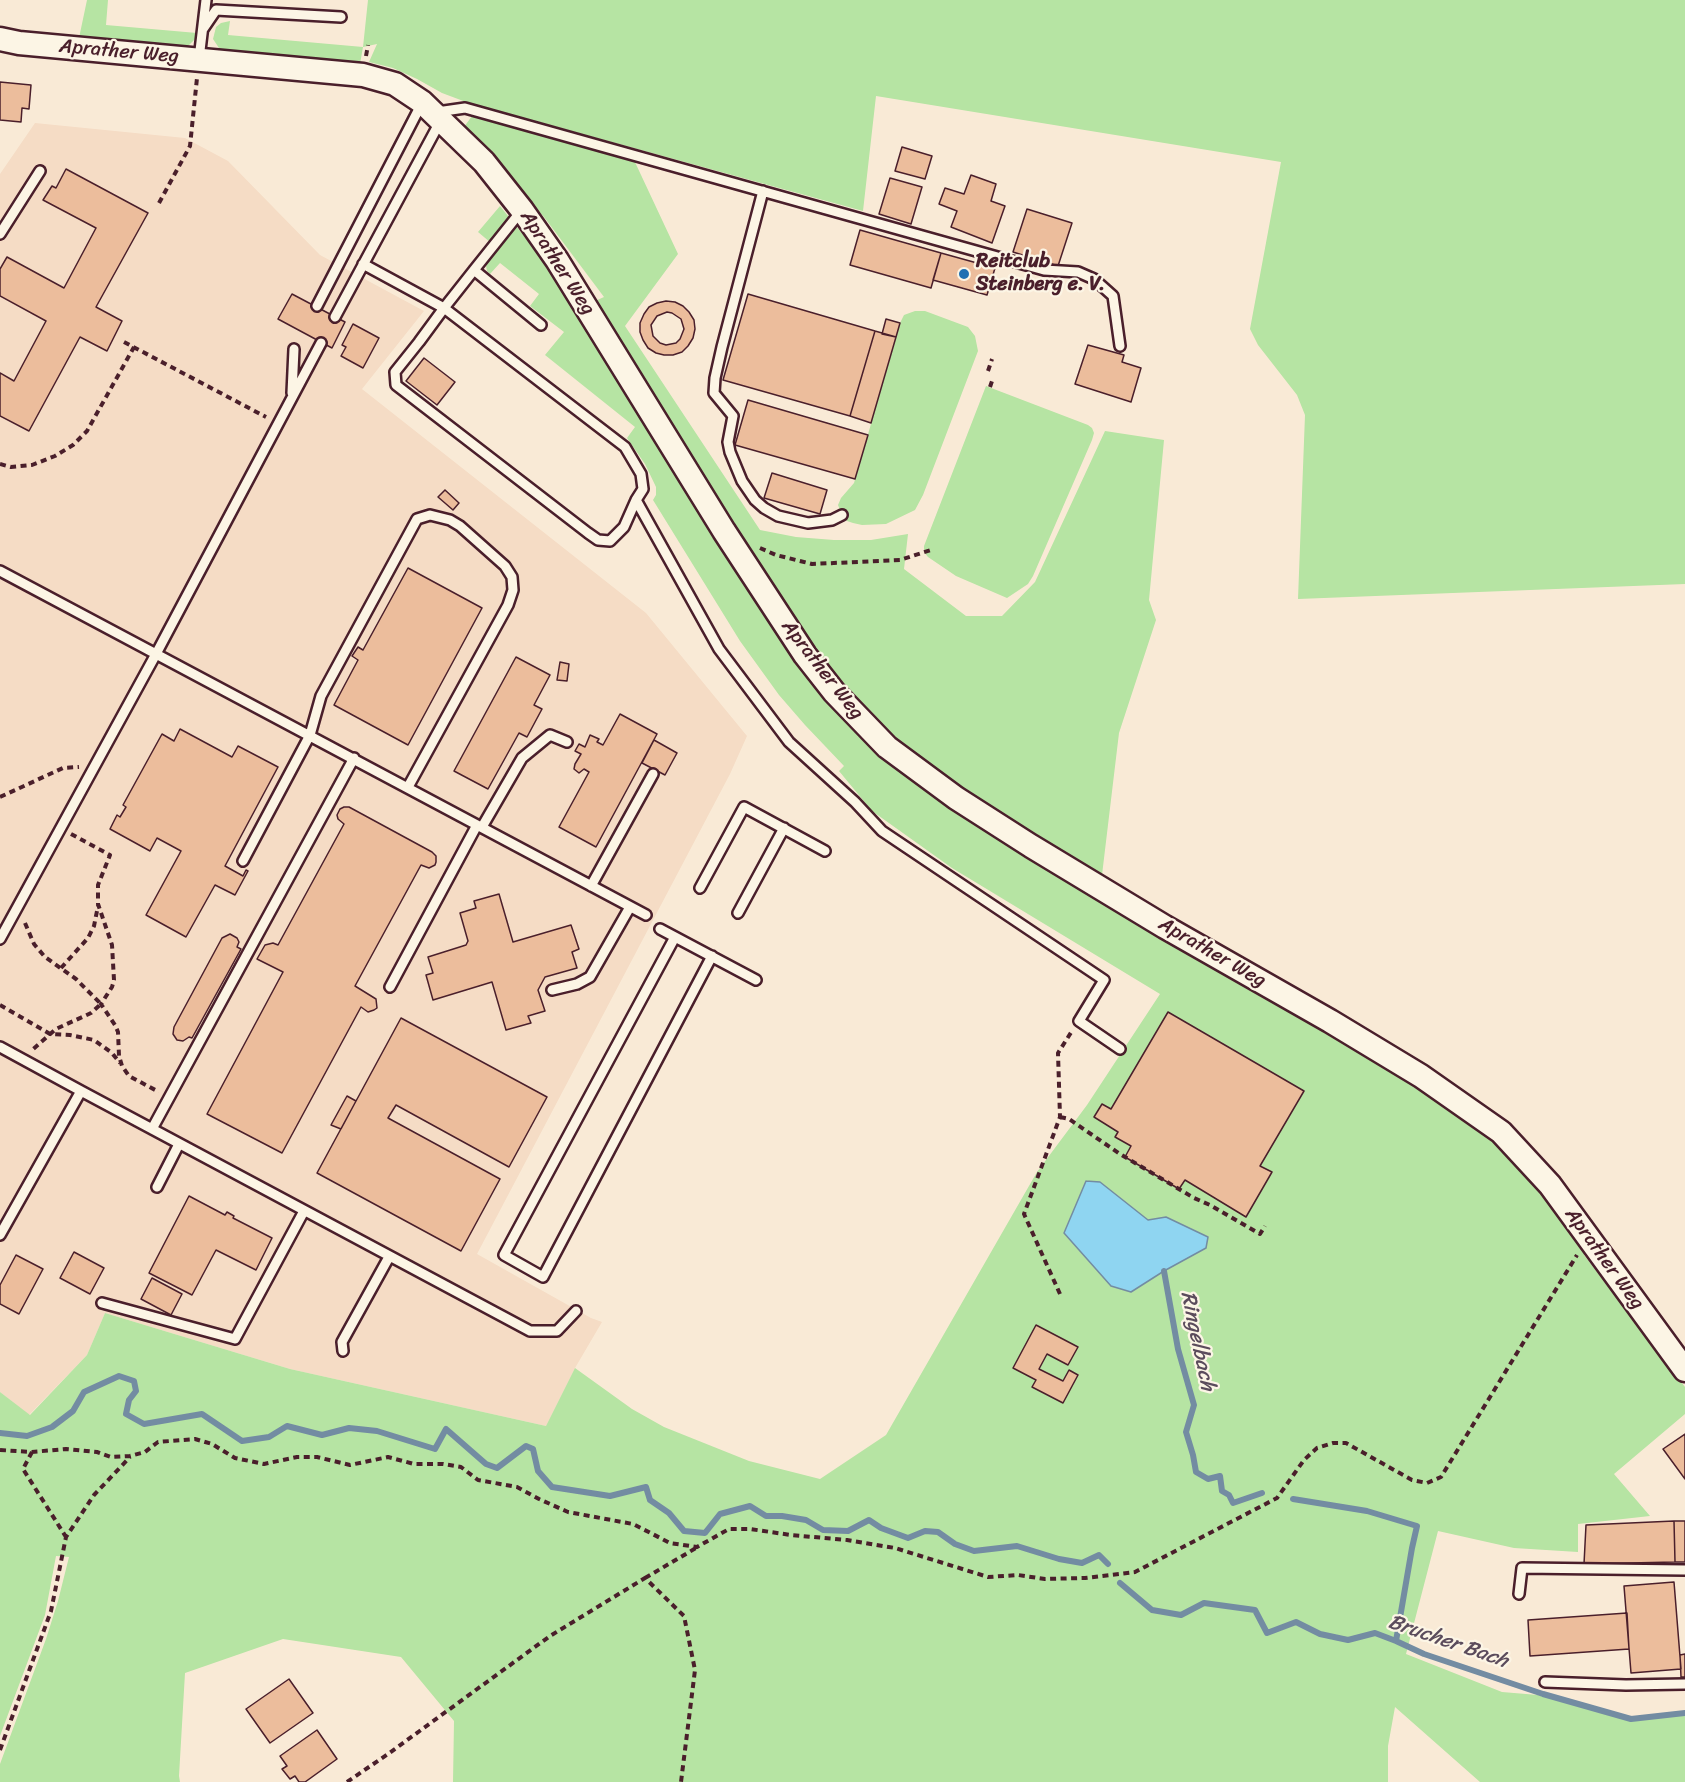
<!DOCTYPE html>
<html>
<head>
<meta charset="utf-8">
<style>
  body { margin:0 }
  canvas { display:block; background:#f9ead6 }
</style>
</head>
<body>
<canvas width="1685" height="1782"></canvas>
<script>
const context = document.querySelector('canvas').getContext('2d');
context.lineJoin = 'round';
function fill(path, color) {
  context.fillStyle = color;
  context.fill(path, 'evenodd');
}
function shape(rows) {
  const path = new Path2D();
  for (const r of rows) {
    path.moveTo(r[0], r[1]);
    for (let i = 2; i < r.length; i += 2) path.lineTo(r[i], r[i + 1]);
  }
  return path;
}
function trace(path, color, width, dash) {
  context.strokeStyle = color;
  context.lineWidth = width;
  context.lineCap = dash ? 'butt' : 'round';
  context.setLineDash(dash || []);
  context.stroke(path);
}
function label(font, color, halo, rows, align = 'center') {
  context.font = font + ' Sriracha,sans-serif';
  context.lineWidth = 4.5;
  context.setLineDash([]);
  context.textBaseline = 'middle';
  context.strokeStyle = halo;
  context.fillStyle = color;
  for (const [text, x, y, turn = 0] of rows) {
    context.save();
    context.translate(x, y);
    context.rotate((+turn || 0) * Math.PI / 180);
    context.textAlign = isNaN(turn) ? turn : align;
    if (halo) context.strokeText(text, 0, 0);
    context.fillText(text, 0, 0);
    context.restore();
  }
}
fill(shape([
  [35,123,185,138,228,161,320,255,424,311,362,389,646,613,747,736,730,774,477,1254,591,1318,602,1322,575,1368,546,1426,290,1369,105,1313,87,1355,29,1415,0,1392,0,174]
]), '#f5dcc5');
fill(shape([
  [87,0,108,0,106,25,197,33,195,39,189,45,183,46,79,38],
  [368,0,1685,0,1685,584,1298,599,1305,415,1297,395,1258,345,1250,329,1281,162,876,96,863,211,466,102,442,93,417,79,393,68,369,62,377,44,363,47,360,64,226,51,219,48,213,39,216,27,221,23,230,21,228,35,363,47],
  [472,116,634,160,678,254,625,326,760,530,796,537,834,540,871,540,908,534,904,569,966,616,1002,616,1035,582,1105,431,1164,440,1149,600,1156,620,1119,733,1102,875,1275,981,1427,1064,1525,1141,1596,1233,1584,1255,1685,1387,1685,1414,1614,1474,1650,1516,1578,1524,1578,1552,1514,1548,1438,1531,1406,1654,1502,1692,1538,1695,1622,1716,1654,1716,1685,1712,1685,1782,1480,1782,1395,1707,1388,1746,1388,1782,453,1782,454,1721,401,1657,283,1639,185,1673,179,1776,180,1782,0,1782,0,1764,46,1639,58,1601,69,1557,56,1556,45,1615,0,1736,0,1392,30,1415,87,1355,105,1313,290,1369,546,1426,575,1368,632,1409,664,1427,749,1461,820,1479,886,1435,1037,1172,1087,1105,1160,994,952,868,872,811,839,771,844,766,805,725,779,695,740,641,653,500,656,495,656,487,645,464,627,438,635,427,545,355,564,332,530,306,539,294,500,263,490,274,487,271,486,266,497,248,478,232,500,206,537,252,575,310,604,297,544,217,464,127],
  [915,311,925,311,968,327,975,336,978,351,923,495,915,510,886,524,862,525,853,523,847,521,842,515,838,505,841,498,854,483,900,323,904,315],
  [986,386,1088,425,1092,428,1094,433,1092,440,1033,576,1028,584,1007,598,956,576,928,557,924,552,924,546]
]), '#b6e4a3');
const water = shape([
  [1086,1181,1100,1182,1148,1220,1166,1217,1208,1237,1206,1248,1164,1271,1131,1292,1111,1286,1064,1233,1086,1181]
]);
fill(water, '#8fd5f1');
trace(water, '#738ca2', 1.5);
trace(shape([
  [1164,1271,1178,1349,1194,1405,1186,1432,1193,1455,1196,1472,1208,1479,1220,1476,1222,1491,1229,1495,1233,1503,1262,1493],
  [0,1433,27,1436,52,1427,73,1411,84,1392,119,1376,134,1381,136,1391,129,1400,126,1414,144,1424,202,1414,242,1441,269,1437,287,1426,322,1435,349,1428,377,1431,435,1449,446,1429,486,1464,497,1468,526,1446,533,1449,538,1471,552,1487,610,1496,646,1487,650,1500,669,1513,684,1531,705,1533,720,1514,750,1506,766,1516,782,1516,806,1520,823,1530,848,1531,869,1520,881,1528,908,1538,925,1531,938,1532,955,1544,974,1551,1017,1546,1059,1559,1082,1563,1099,1555,1108,1564],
  [1293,1499,1367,1511,1417,1526,1412,1548,1396,1641],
  [1120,1583,1152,1610,1181,1615,1204,1603,1255,1610,1267,1633,1296,1622,1320,1634,1348,1640,1375,1633,1396,1641,1424,1654,1543,1694,1631,1719,1685,1713]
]), '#738ca2', 6);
const building = shape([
  [0,82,31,85,29,109,22,108,21,122,0,120,0,82],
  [902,147,932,156,925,179,895,171,902,147],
  [66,169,148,213,96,307,122,321,107,351,80,337,29,431,0,416,0,373,14,381,46,321,0,296,0,269,7,257,64,288,96,228,43,200,52,186,56,188,66,169],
  [971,175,996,184,991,201,1005,206,992,243,951,227,957,211,939,204,945,188,964,194,971,175],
  [890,178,922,187,911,224,879,214,890,178],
  [1027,209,1072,223,1058,266,1013,252,1027,209],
  [860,230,941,253,931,288,850,265,860,230],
  [941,253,995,268,987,295,933,280,941,253],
  [292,294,345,322,332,348,278,319,292,294],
  [748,294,875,331,850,416,723,380,748,294],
  [666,301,675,302,683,306,689,312,694,320,695,329,693,338,688,346,682,352,673,355,664,355,656,353,648,348,643,340,640,332,640,323,644,314,649,307,657,303,666,301],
  [667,312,672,313,681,319,684,329,680,339,676,343,666,345,660,343,653,336,651,325,657,316,667,312],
  [886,319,900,323,896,337,882,334,886,319],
  [353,324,379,338,363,368,341,356,346,347,342,345,353,324],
  [875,331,896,337,871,423,850,416,875,331],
  [1088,345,1124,355,1122,362,1141,368,1131,402,1075,384,1088,345],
  [424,358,455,382,437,405,406,381,424,358],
  [748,400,868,435,855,479,735,445,748,400],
  [772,473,827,490,820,514,764,498,772,473],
  [445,490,459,503,453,510,438,497,445,490],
  [408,568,482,608,408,745,334,705,358,660,352,656,358,647,363,650,408,568],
  [516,657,550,675,534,705,542,709,527,737,519,733,488,789,454,771,516,657],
  [560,662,569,664,567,681,557,680,560,662],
  [620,714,657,734,596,847,559,827,589,772,584,769,579,773,574,769,575,764,581,754,575,751,579,744,585,747,590,735,599,739,597,742,603,745,620,714],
  [180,729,232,757,238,746,278,767,225,866,243,876,246,870,248,871,235,895,215,885,186,937,146,915,181,851,157,838,150,851,110,829,117,815,120,817,126,807,123,805,162,734,174,741,180,729],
  [654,740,677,753,665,775,642,763,654,740],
  [344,807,349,807,432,852,436,856,436,862,435,865,429,868,421,865,355,986,376,999,377,1008,374,1010,368,1012,361,1007,282,1153,207,1114,283,972,257,959,265,945,273,943,278,945,344,824,338,819,337,815,340,809,344,807],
  [499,894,513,942,571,925,579,949,572,952,577,968,545,977,538,990,545,1011,528,1016,531,1023,506,1030,492,982,433,1000,426,975,433,973,428,957,466,945,468,941,460,913,476,908,474,901,499,894],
  [230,934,237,938,239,942,237,947,241,949,192,1038,189,1037,183,1041,177,1040,173,1034,174,1027,222,938,230,934],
  [1168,1012,1304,1091,1260,1166,1272,1172,1246,1217,1185,1180,1179,1189,1125,1157,1131,1146,1115,1137,1118,1132,1094,1117,1102,1104,1111,1109,1168,1012],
  [401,1018,547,1097,509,1167,396,1105,388,1118,500,1179,461,1251,317,1173,401,1018],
  [347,1096,356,1101,341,1129,331,1125,347,1096],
  [189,1196,225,1215,227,1212,234,1216,233,1218,272,1238,256,1270,216,1250,192,1295,149,1273,189,1196],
  [74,1252,104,1268,90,1294,60,1278,74,1252],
  [16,1255,43,1269,19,1314,0,1304,0,1285,16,1255],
  [152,1278,182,1294,171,1315,141,1299,152,1278],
  [1036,1325,1078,1347,1068,1365,1047,1354,1039,1369,1063,1381,1069,1370,1078,1375,1063,1403,1032,1387,1036,1380,1013,1368,1036,1325],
  [1685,1434,1685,1479,1663,1449,1685,1434],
  [1674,1521,1685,1521,1685,1562,1675,1562,1674,1521],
  [1674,1521,1675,1562,1584,1564,1586,1525,1674,1521],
  [1674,1582,1681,1669,1631,1673,1624,1586,1674,1582],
  [1627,1613,1629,1649,1530,1656,1528,1620,1627,1613],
  [1685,1654,1685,1677,1681,1677,1680,1655,1685,1654],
  [289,1679,313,1713,270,1743,246,1709,289,1679],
  [317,1730,337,1759,305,1782,299,1782,295,1776,290,1779,282,1769,287,1766,280,1756,317,1730]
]);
fill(building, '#ecbd9c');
trace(building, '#4a1f2b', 1.5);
const service = shape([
  [203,29,216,10,341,17],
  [199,59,206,0],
  [437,112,465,108,1044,270,1078,272,1094,279,1113,296,1120,346],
  [763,191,722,347,715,378,714,393,733,416,728,442,730,452,742,481,755,500,764,508,778,516,808,523,832,520,842,515],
  [0,234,40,171],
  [363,264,444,308,625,447,641,474,643,489,636,500,624,527,610,541,598,540,588,533,396,385,395,372,419,342,444,308,474,270,522,210],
  [474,270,541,325],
  [317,306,422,103],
  [335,317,441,120],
  [321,343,156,654,646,915],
  [292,393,294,349],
  [636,500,719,649,789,742,855,802,882,831,1104,980,1079,1021,1120,1049],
  [0,571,156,654,0,939],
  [482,827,522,758,550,735,567,742],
  [243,861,310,735,321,696,417,519,430,515,450,520,460,526,505,566,512,577,513,590,508,605,408,787],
  [591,886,653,774],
  [700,888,744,807,825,851],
  [738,913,784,828],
  [660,929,756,980],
  [675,937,504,1255,543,1277,712,956],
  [390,987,477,825],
  [552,990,577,984,590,977,630,907],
  [0,1047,81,1091],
  [152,1129,354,758],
  [157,1187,179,1144],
  [0,1235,81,1091,530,1331,557,1331,576,1311],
  [102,1303,235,1339,304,1211],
  [343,1351,342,1342,389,1257],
  [1519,1594,1522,1568,1685,1570],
  [1545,1682,1626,1685,1685,1684]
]);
const tertiary = shape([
  [0,39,19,43,363,75,395,84,422,102,484,162,522,210,557,260,724,531,805,655,834,692,887,747,956,798,1031,846,1165,927,1330,1021,1421,1076,1501,1132,1550,1185,1685,1370]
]);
trace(service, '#4a1f2b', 14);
trace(tertiary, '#4a1f2b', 27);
trace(shape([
  [366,56,368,45],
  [159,203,190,146,197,78],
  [124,342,266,417],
  [988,371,992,359],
  [990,387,992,381],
  [0,464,11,467,32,465,55,456,73,445,87,431,134,347],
  [760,548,776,555,812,564,900,560,934,549],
  [0,797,63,768,79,767],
  [71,834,110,855,98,885,98,904,112,945,114,980,112,987,101,1004,115,1025,118,1032,119,1056,122,1066,129,1076,159,1092],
  [25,923,34,944,45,957,76,979,101,1004,91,1013,56,1029,32,1050],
  [61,968,88,938,94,926,98,906],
  [0,1005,50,1034,70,1035,94,1040,112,1053,120,1063],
  [1060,1117,1069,1119,1120,1154,1194,1198,1210,1205,1260,1234,1265,1226],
  [1060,1294,1024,1214,1060,1117,1058,1053,1072,1031],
  [0,1450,32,1452,66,1449,97,1452,111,1457,130,1456,145,1452,158,1442,195,1439,212,1444,235,1458,264,1464,297,1457,317,1457,350,1465,388,1457,414,1464,443,1464,461,1467,478,1480,517,1487,539,1499,568,1512,633,1524,670,1543,697,1547,729,1529,750,1529,791,1535,847,1540,895,1548,988,1577,1018,1575,1045,1579,1085,1578,1135,1572,1277,1498,1304,1460,1317,1448,1333,1443,1346,1443,1412,1480,1427,1483,1441,1477,1577,1255],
  [32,1452,23,1469,66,1537],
  [645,1578,696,1548],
  [0,1750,51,1611,66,1537,94,1495,130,1457],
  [347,1782,388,1754,550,1636,645,1578,684,1616,695,1670,681,1782]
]), '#4a1f2b', 4, [6, 4.5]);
trace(service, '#fcf5e5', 9);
trace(tertiary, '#fcf5e5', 22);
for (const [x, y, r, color] of [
  [964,274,6,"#1f6fb2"]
]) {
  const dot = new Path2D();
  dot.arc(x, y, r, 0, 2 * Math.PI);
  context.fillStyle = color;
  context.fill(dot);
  trace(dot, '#fcf5e5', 2);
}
label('20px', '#4a1f2b', '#fcf5e5', [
  ["Aprather Weg",119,52,5],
  ["Aprather Weg",557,263,57],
  ["Aprather Weg",822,670,52],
  ["Aprather Weg",1212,953,30],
  ["Aprather Weg",1604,1259,54]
]);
label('bold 20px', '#4a1f2b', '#fcf5e5', [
  ["Reitclub",976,262],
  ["Steinberg e. V.",976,285]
], 'left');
label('italic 21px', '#5b4c5c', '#fcf5e5', [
  ["Ringelbach",1197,1341,78],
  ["Brucher Bach",1448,1642,19]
]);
</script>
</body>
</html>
